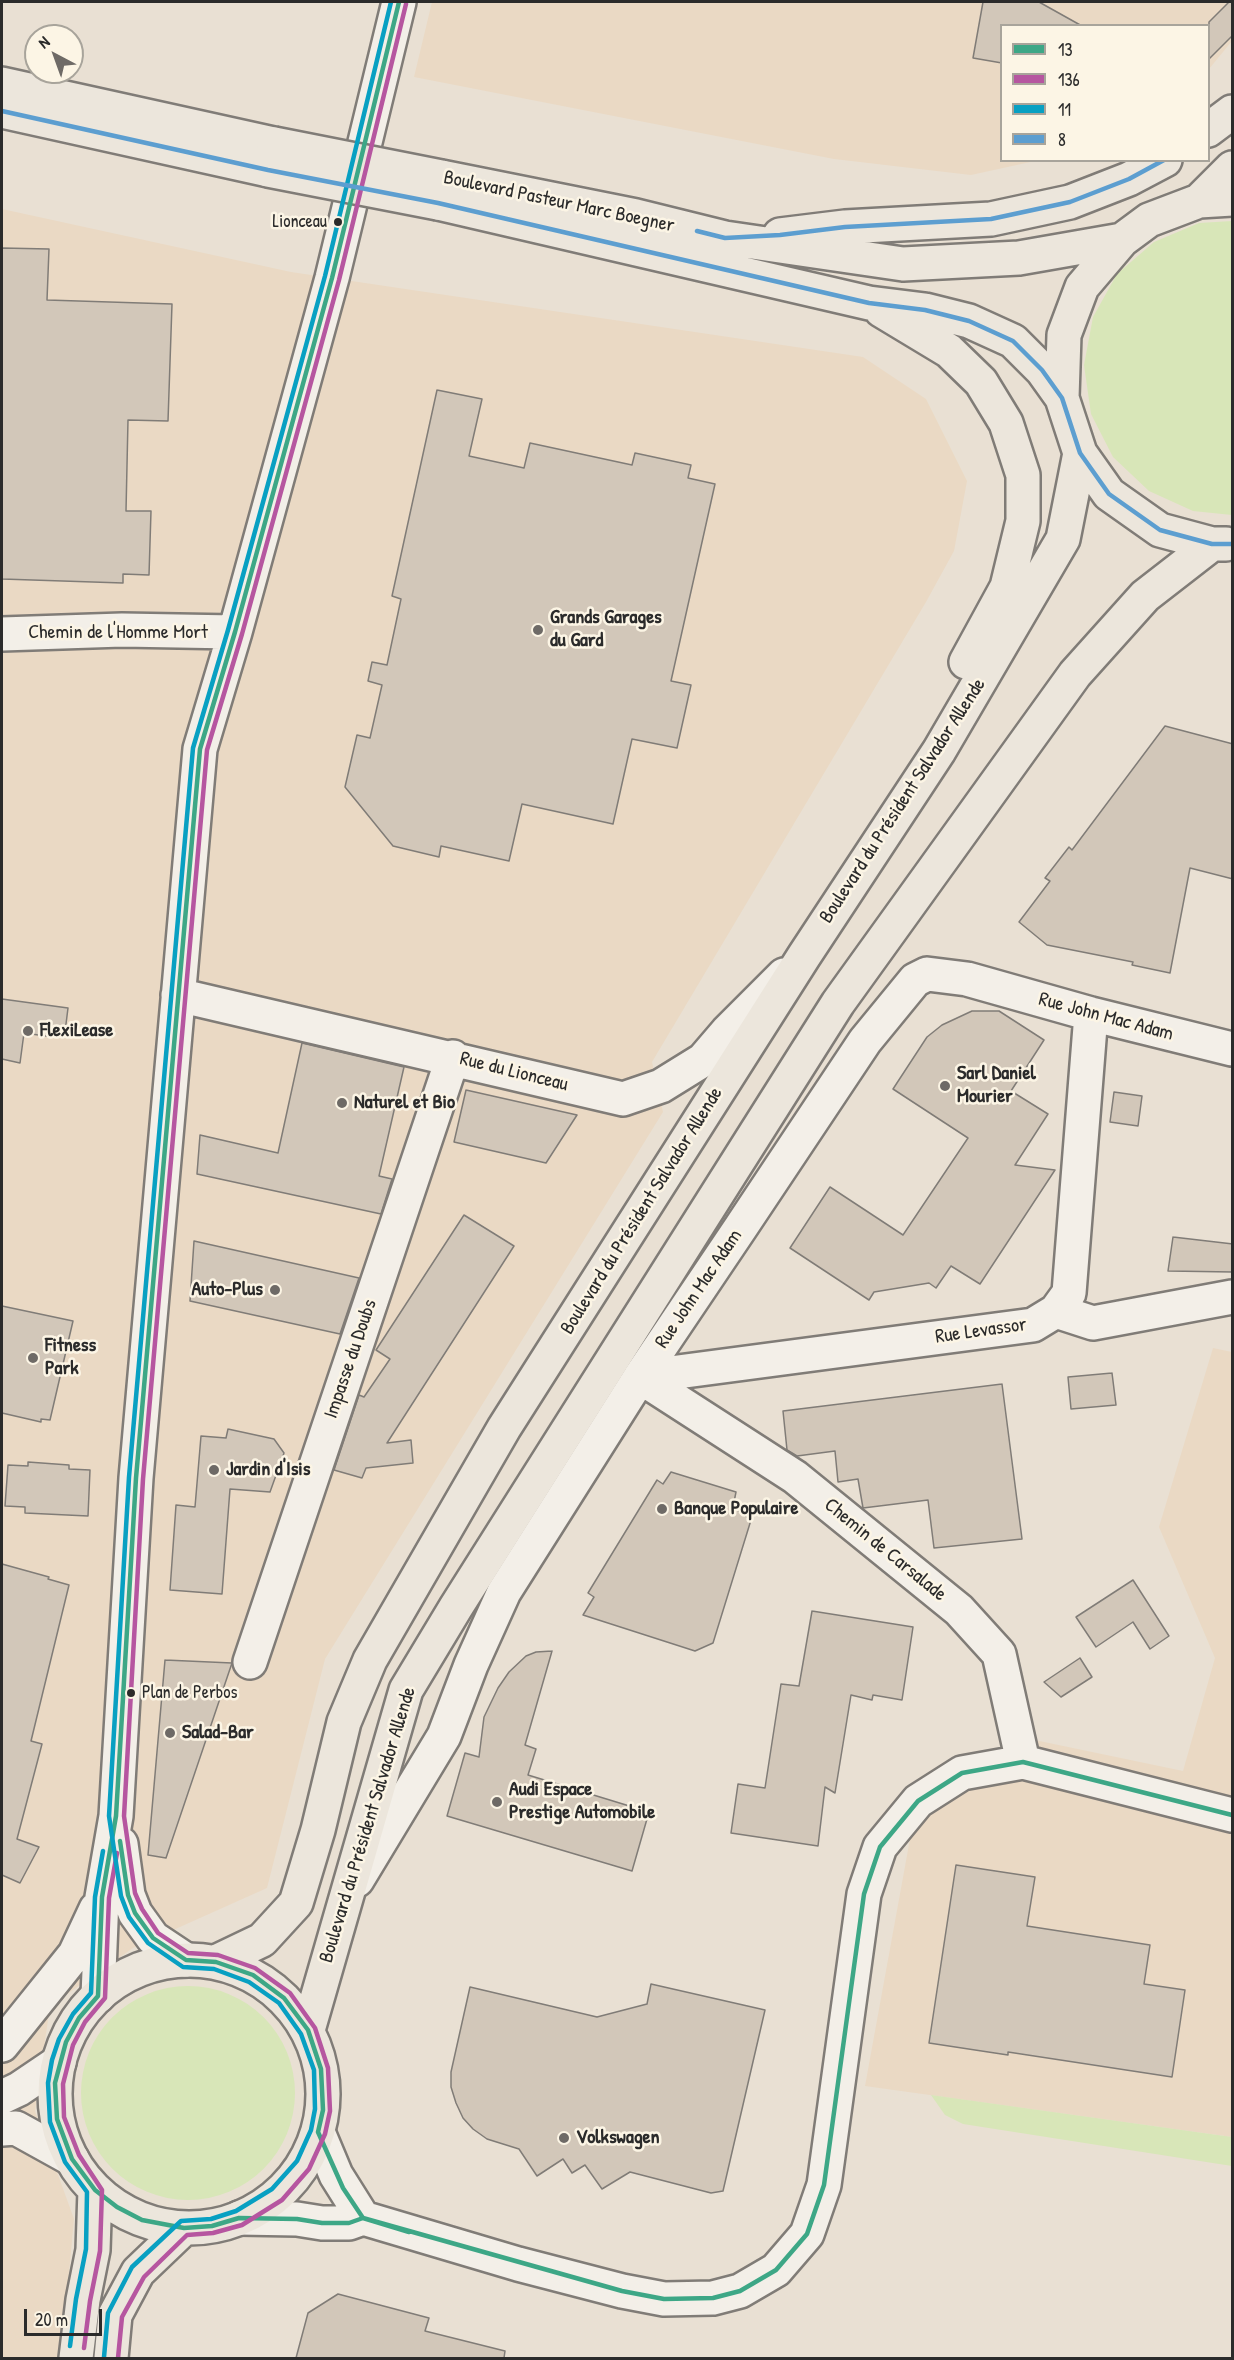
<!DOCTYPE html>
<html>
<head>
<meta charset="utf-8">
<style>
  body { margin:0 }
  #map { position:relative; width:1234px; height:2360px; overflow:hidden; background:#e9e0d3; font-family:"Patrick Hand",sans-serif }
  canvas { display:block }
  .frame { position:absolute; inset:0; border:3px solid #2b2b2b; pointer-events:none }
  .legend { position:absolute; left:1000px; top:24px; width:210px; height:138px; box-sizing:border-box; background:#fcf5e5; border:2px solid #a8a49b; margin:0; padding:8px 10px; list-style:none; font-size:18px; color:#2b2b2b }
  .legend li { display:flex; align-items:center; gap:12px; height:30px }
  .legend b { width:30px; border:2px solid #a8a49b }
  .north { position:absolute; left:24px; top:24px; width:60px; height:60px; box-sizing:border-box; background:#fcf5e5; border:2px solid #a8a49b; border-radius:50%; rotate:319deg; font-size:16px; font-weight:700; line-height:24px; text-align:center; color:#2b2b2b }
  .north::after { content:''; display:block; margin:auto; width:21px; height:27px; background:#6e6a66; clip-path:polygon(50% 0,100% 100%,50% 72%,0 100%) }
  .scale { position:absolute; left:24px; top:2309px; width:78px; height:27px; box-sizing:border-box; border:3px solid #2b2b2b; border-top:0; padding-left:8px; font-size:18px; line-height:21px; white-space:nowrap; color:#2b2b2b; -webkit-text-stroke:4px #fcf5e5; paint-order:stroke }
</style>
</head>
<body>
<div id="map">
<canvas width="1234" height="2360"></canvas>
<div class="frame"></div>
<ul class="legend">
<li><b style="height:8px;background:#3da786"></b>13</li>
<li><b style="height:8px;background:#b656a0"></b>136</li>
<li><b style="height:8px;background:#08a0c2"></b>11</li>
<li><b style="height:8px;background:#5c9ed0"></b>8</li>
</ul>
<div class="north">N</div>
<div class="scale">20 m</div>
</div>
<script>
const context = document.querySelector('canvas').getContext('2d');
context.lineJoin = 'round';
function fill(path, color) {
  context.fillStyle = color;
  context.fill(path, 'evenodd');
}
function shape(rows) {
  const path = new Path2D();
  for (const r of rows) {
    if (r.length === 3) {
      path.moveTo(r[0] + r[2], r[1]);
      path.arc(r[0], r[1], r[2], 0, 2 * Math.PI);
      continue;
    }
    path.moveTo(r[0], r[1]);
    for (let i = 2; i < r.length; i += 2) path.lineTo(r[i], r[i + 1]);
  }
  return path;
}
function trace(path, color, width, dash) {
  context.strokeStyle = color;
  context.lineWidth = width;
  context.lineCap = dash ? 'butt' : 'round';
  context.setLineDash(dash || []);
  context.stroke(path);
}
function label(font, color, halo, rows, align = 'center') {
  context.font = font + ' "Patrick Hand",sans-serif';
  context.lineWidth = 5;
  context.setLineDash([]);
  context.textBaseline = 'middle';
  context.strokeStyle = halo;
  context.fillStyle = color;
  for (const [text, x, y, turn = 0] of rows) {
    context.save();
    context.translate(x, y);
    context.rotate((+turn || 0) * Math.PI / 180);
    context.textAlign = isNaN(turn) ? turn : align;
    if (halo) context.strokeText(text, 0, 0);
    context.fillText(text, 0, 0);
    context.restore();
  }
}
fill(shape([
  [432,2,1232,2,1232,41,1209,69,1208,26,1002,26,1002,160,1035,161,971,175,834,159,414,77],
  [2,209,291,272,863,357,926,399,967,481,954,551,926,602,652,1062,663,1112,325,1659,267,1888,133,1948,50,2006,35,2111,74,2219,61,2358,2,2358],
  [1213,1348,1232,1352,1232,2137,865,2086,912,1828,1025,1738,1183,1771,1215,1658,1159,1527]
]), '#ead9c4');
fill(shape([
  [1232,221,1232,515,1193,511,1149,491,1113,457,1091,414,1084,365,1093,317,1117,274,1154,242,1199,223],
  [188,2093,107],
  [931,2095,1232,2137,1232,2166,963,2124,945,2115]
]), '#d8e6b8');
const building = shape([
  [983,2,1039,2,1082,26,1002,26,1002,63,973,58,983,2],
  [1229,2,1233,2,1233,35,1209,59,1209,22,1229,2],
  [2,248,49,249,47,300,172,304,168,421,128,420,126,511,151,511,149,575,123,574,123,583,2,579,2,248],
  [437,390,482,399,469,456,524,468,530,443,632,465,635,453,691,465,688,478,715,484,671,681,691,685,677,748,632,739,613,824,522,804,509,861,441,846,439,857,393,846,345,787,357,735,370,738,382,685,368,681,372,662,387,665,401,599,392,596,437,390],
  [1165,726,1233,744,1233,879,1190,868,1170,973,1132,965,1133,962,1047,945,1019,922,1050,881,1045,878,1069,847,1072,850,1165,726],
  [2,999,68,1008,65,1032,54,1030,53,1037,24,1033,20,1063,2,1059,2,999],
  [972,1011,999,1011,1044,1040,1011,1091,1048,1114,1015,1165,1055,1170,980,1284,951,1266,936,1288,929,1283,874,1292,869,1300,790,1248,830,1187,903,1235,968,1138,893,1089,927,1037,942,1025,972,1011],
  [302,1043,404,1067,379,1176,392,1179,381,1214,197,1174,200,1135,278,1153,302,1043],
  [466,1090,577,1115,546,1163,454,1142,466,1090],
  [1114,1092,1142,1096,1138,1126,1110,1122,1114,1092],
  [464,1215,514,1246,387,1443,411,1440,413,1463,366,1468,362,1478,334,1470,359,1395,364,1397,390,1359,376,1350,464,1215],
  [1173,1237,1233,1244,1233,1272,1168,1271,1173,1237],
  [194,1241,359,1278,340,1334,190,1301,194,1241],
  [2,1306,73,1321,50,1420,41,1419,41,1422,2,1413,2,1306],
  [1112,1373,1116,1405,1071,1409,1068,1377,1112,1373],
  [1002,1384,1022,1539,934,1548,928,1500,863,1508,858,1479,838,1482,835,1451,797,1456,787,1450,783,1411,1002,1384],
  [228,1429,274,1439,284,1453,270,1492,230,1489,222,1594,170,1590,176,1505,195,1507,201,1436,226,1438,228,1429],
  [28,1462,69,1465,69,1469,90,1470,88,1516,25,1513,25,1507,5,1506,8,1465,28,1466,28,1462],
  [671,1472,736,1492,733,1507,751,1520,713,1643,695,1651,583,1615,594,1597,588,1593,657,1480,663,1484,671,1472],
  [2,1564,49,1577,48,1579,69,1585,31,1741,42,1744,17,1839,39,1847,20,1883,2,1875,2,1564],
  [1133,1580,1169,1636,1150,1649,1133,1622,1096,1647,1076,1617,1133,1580],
  [812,1611,913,1627,902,1700,873,1695,872,1700,851,1695,835,1793,825,1787,818,1846,731,1833,738,1784,765,1788,781,1684,799,1686,812,1611],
  [552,1651,525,1745,536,1749,528,1775,649,1812,632,1871,447,1816,465,1753,479,1757,484,1717,498,1688,509,1672,526,1656,536,1652,552,1651],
  [1080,1658,1092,1677,1061,1697,1044,1682,1080,1658],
  [165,1660,232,1663,166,1858,148,1855,165,1660],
  [956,1865,1035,1877,1027,1926,1150,1945,1144,1984,1185,1990,1172,2077,1008,2052,1008,2055,929,2043,956,1865],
  [651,1984,765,2010,723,2191,711,2193,630,2172,602,2189,585,2165,572,2173,563,2159,537,2176,519,2149,487,2139,473,2129,463,2118,456,2103,451,2087,451,2072,470,1987,597,2017,647,2004,651,1984],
  [338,2294,429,2318,425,2331,505,2351,504,2358,296,2358,308,2313,338,2294]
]);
fill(building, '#d2c7b9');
trace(building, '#807c77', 1.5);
const minor = shape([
  [2,634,122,630,235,632],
  [178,995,623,1099,661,1086,703,1060,727,1032,784,975],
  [1056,1311,1093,1323,1232,1297],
  [640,1377,1033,1325,1056,1311,1069,1293,1091,1014],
  [640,1377,795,1477,959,1610,999,1654,1023,1762],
  [250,1662,453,1057],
  [121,1844,128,1895,135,1913,153,1938,186,1960],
  [357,1880,444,1736,471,1665,504,1592,640,1377,741,1227,865,1041,915,980,927,974,967,979,1091,1014,1232,1049],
  [98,1996,102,1897,116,1816,136,1478,200,749,235,632,332,278,399,2],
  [2,2045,75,1954,96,1909],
  [2,2097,19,2089,59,2062],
  [2,2129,16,2128,72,2159],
  [318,2132,336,2175,363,2218],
  [239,2218,297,2219,322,2223,349,2223,363,2218,518,2264,622,2291,664,2299,713,2298,740,2291,776,2270,807,2234,824,2185,864,1894,880,1847,918,1801,962,1773,1023,1762,1232,1815]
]);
const major = shape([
  [2,84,274,144],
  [2,111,268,170],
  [1208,130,1232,112],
  [441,177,636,216,725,238,903,264,1019,258,1122,240],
  [1199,201,1232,168],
  [438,203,869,303,925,310,969,321,1013,341,1042,370,1062,398],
  [780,235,845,227,991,219,1070,202,1129,179,1165,160],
  [881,310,949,351,981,382,1006,423,1023,475,1023,521,1007,587,966,662],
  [1226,544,1212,544,1160,530,1109,494,1080,453,1062,398,1064,335,1082,287,1122,240,1149,220,1199,201,1232,199],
  [189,2094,134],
  [216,1962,262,1940,296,1903,318,1830,344,1722,370,1660,504,1428,804,956,939,751,1063,539,1080,453],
  [308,2030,406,1690,456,1607,838,1003,1075,674,1145,596,1212,544],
  [76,2358,83,2300,93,2250,95,2190],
  [111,2358,115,2315,138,2272,184,2228]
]);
trace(minor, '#807c77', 38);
trace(major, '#807c77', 38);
trace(minor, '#f3efe8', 33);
trace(major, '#ece6dc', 33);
const majorBridge = shape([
  [274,144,441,177],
  [268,170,438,203]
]);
trace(majorBridge, '#807c77', 38, []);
trace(majorBridge, '#ece6dc', 33);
trace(shape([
  [399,2,332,278,235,632,200,749,136,1478,116,1816,102,1897,98,1996,79,2018,66,2042,55,2083,57,2119,72,2159,95,2190,117,2207,142,2220,184,2228,212,2226,239,2218,297,2219,322,2223,349,2223,363,2218,622,2291,664,2299,713,2298,740,2291,776,2270,807,2234,824,2185,864,1894,880,1847,918,1801,962,1773,1023,1762,1232,1815],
  [120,1841,128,1895,135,1913,153,1938,186,1960,216,1962,253,1975,284,1998,308,2030,321,2069,323,2110,318,2132,343,2188,363,2218,409,2232]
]), '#3da786', 4.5);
trace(shape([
  [84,2348,90,2301,100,2251,102,2190,79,2155,64,2117,63,2084,73,2045,85,2022,105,1998,109,1898,117,1853],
  [118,2358,122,2317,144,2277,187,2235,213,2233,242,2225,282,2200,309,2169,325,2134,330,2111,328,2068,315,2028,290,1993,255,1968,218,1955,188,1953,158,1933,142,1909,135,1893,124,1816,143,1479,207,750,242,634,339,280,406,4]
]), '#b656a0', 4.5);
trace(shape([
  [70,2346,76,2299,86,2249,87,2192,65,2162,50,2122,48,2083,52,2060,59,2039,73,2014,91,1993,95,1897,103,1851],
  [104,2357,108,2313,132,2267,181,2221,211,2219,236,2211,272,2189,297,2161,311,2130,315,2109,314,2070,301,2034,279,2003,249,1982,214,1969,183,1967,148,1943,129,1917,121,1896,109,1816,129,1477,193,748,228,630,325,276,391,2]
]), '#08a0c2', 4.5);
trace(shape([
  [2,111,268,170,438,203,869,303,925,310,969,321,1013,341,1042,370,1062,398,1080,453,1109,494,1160,530,1212,544,1232,544],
  [697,231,725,238,780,235,845,227,991,219,1070,202,1129,179,1164,160]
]), '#5c9ed0', 4.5);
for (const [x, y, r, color] of [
  [338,222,5,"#2b2b2b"],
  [538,630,6,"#6e6a66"],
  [28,1031,6,"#6e6a66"],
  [945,1086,6,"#6e6a66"],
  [342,1103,6,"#6e6a66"],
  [275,1290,6,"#6e6a66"],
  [33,1358,6,"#6e6a66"],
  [214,1470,6,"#6e6a66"],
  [662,1509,6,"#6e6a66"],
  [131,1693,5,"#2b2b2b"],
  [170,1733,6,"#6e6a66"],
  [497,1802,6,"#6e6a66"],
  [564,2138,6,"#6e6a66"]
]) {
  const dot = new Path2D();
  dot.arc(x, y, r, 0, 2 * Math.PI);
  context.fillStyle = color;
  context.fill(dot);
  trace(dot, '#fcf5e5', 2);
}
label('18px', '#2b2b2b', '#fcf5e5', [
  ["Lionceau",327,222],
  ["Plan de Perbos",142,1693,"left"]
], 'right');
label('20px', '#2b2b2b', '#fcf5e5', [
  ["Boulevard Pasteur Marc Boegner",559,202,12],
  ["Chemin de l'Homme Mort",118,633],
  ["Boulevard du Président Salvador Allende",903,801,-57],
  ["Rue John Mac Adam",1106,1017,15],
  ["Rue du Lionceau",514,1072,14],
  ["Boulevard du Président Salvador Allende",642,1211,-58],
  ["Rue John Mac Adam",699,1289,-56],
  ["Rue Levassor",981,1331,-8],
  ["Impasse du Doubs",351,1359,-71],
  ["Chemin de Carsalade",885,1550,39],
  ["Boulevard du Président Salvador Allende",368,1825,-73]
]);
label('bold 20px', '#2b2b2b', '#fcf5e5', [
  ["Grands Garages",550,618],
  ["du Gard",550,641],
  ["FlexiLease",40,1031],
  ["Sarl Daniel",957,1074],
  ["Mourier",957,1097],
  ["Naturel et Bio",354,1103],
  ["Auto-Plus",263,1290,"right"],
  ["Fitness",45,1346],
  ["Park",45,1369],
  ["Jardin d'Isis",226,1470],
  ["Banque Populaire",674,1509],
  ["Salad-Bar",182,1733],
  ["Audi Espace",509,1790],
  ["Prestige Automobile",509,1813],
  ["Volkswagen",576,2138]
], 'left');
</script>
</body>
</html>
